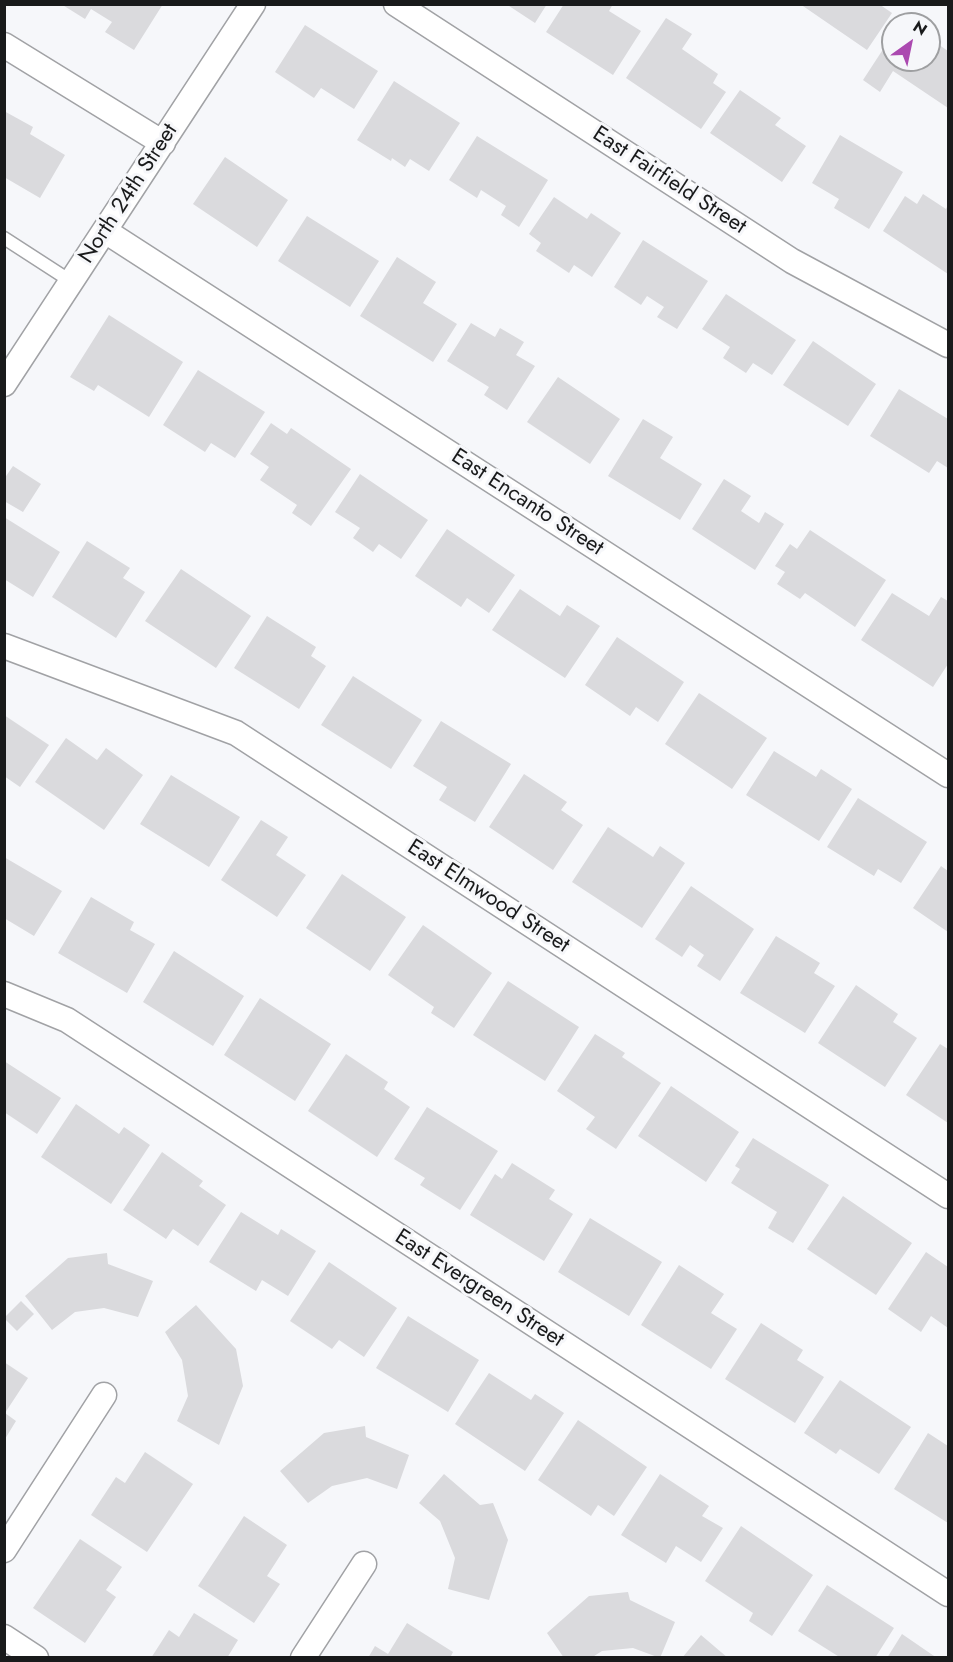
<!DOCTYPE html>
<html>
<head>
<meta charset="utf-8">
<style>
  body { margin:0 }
  #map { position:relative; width:953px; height:1662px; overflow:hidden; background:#f6f7fa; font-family:Jost,sans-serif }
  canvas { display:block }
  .frame { position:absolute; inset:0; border:6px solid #191a1b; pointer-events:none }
  .north { position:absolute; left:881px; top:12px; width:60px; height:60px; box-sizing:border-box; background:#f6f7fa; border:2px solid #9e9fa1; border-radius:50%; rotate:33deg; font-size:16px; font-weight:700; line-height:24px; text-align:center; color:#191a1b }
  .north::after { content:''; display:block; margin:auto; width:21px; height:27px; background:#ab49b0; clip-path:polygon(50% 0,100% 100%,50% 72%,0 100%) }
</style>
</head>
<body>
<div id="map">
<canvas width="953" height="1662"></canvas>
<div class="frame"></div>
<div class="north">N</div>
</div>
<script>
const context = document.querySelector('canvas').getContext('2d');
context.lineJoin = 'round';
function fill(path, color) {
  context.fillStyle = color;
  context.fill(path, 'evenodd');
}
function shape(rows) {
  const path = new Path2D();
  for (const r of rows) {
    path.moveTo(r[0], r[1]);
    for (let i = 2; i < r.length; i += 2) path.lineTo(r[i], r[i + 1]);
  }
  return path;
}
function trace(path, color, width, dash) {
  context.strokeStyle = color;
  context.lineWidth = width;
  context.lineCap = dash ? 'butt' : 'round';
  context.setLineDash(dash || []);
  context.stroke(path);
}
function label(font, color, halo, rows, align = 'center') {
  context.font = font + ' Jost,sans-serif';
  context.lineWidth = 6;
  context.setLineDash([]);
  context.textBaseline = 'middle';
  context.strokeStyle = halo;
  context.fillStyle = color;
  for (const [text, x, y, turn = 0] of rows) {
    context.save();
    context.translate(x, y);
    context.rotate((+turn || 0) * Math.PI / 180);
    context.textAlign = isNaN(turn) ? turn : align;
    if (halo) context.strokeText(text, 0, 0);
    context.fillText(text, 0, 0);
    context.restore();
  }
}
fill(shape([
  [61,4,163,4,134,50,105,32,112,22,91,9,85,19],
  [506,4,547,4,535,23],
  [564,4,613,4,609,11,641,31,613,75,546,32],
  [800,4,879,4,892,13,867,50],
  [666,18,692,34,682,49,718,74,713,83,726,92,701,129,626,78],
  [305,25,378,71,354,109,321,88,314,98,275,72],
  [893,34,893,60,929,60,929,38,948,51,948,108,893,71,880,92,863,80],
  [394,81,460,123,429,171,410,159,405,167,392,158,391,161,357,140],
  [740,90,781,118,775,125,806,146,782,182,710,133],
  [4,111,33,127,30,134,65,155,40,198,4,177],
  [840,135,903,172,869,229,834,208,839,199,812,183],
  [477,136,548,180,519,227,501,215,506,206,481,190,477,198,449,180],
  [225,157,288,200,257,247,193,204],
  [923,194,946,209,948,205,948,274,883,231,905,196,917,204],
  [554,197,587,219,591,213,621,233,592,277,574,265,569,273,536,251,541,243,529,234],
  [307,216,379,261,350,307,278,261],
  [643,240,708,281,677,329,657,317,664,307,647,296,641,305,614,287],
  [397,257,436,282,423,303,457,324,433,362,360,316],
  [726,294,796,340,772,375,753,363,746,373,723,358,730,347,702,329],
  [109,315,183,362,149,417,98,385,94,391,70,377],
  [471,323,495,337,500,328,524,342,516,355,535,366,507,410,484,395,489,387,447,361],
  [813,341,876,384,848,426,783,385],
  [198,370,265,412,235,458,211,443,205,452,163,425],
  [558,377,620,419,590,464,527,422],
  [899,389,948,419,948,468,937,461,929,473,870,436],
  [643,419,673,437,660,458,702,484,680,520,608,476],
  [271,423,287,434,291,428,351,469,311,526,292,513,297,505,260,480,269,467,250,454],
  [13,466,41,484,23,512,4,501,4,479],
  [360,474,428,520,401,559,379,544,373,552,353,538,360,528,335,512],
  [724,479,751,496,741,511,759,523,765,512,784,524,755,570,692,529],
  [4,517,60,552,33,597,4,579],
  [447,529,515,575,489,613,467,598,461,607,415,576],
  [810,530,886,580,855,627,805,593,800,599,777,584,785,572,775,566,790,544,797,549],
  [87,541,130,568,123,578,145,592,116,638,52,597],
  [181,569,251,616,216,668,145,621],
  [520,589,560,616,567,605,600,626,565,678,492,630],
  [892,593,929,616,941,597,948,601,948,664,933,687,861,640],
  [267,616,316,647,311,656,326,666,299,709,234,668],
  [617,637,684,682,658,722,636,707,630,716,585,685],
  [353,676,422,720,391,769,321,725],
  [699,693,767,738,732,789,665,744],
  [4,715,49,745,20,787,4,776],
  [441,721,511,764,475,822,439,800,447,787,413,766],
  [66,738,97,760,106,748,143,775,104,830,35,782],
  [774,751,816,777,821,769,852,789,819,841,746,795],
  [524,774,567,802,561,810,583,825,553,870,489,827],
  [171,775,240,817,209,867,140,824],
  [858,798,927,842,901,883,878,869,874,876,827,847],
  [261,820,288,837,276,855,306,875,277,917,221,880],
  [608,827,653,857,660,846,685,863,642,928,572,882],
  [4,857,62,891,34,936,4,918],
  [941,866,948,871,948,932,913,908],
  [342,874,406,917,370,971,306,928],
  [691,886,754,929,720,981,697,966,704,955,690,945,682,957,655,939],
  [91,897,134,922,130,930,155,944,127,993,58,953],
  [423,925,492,973,454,1028,431,1013,434,1007,388,975],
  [776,936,820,963,814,973,835,986,805,1033,740,993],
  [174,951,244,996,213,1046,143,1002],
  [508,981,579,1027,545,1081,473,1035],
  [856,985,898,1014,893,1022,917,1038,885,1087,818,1043],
  [260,998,331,1044,295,1101,224,1055],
  [595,1034,625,1053,622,1057,661,1083,616,1149,586,1129,595,1117,557,1091],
  [940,1044,948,1049,948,1123,906,1095],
  [346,1054,388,1082,384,1089,410,1107,377,1157,308,1111],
  [4,1061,61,1098,37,1134,4,1112],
  [671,1086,739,1132,706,1182,638,1136],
  [76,1104,119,1134,124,1127,150,1145,111,1204,41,1157],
  [427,1107,498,1151,460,1210,420,1185,425,1178,394,1159],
  [753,1138,829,1185,793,1243,768,1228,777,1212,731,1183,740,1169,735,1166],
  [162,1152,203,1181,199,1186,226,1205,198,1246,173,1229,166,1239,123,1210],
  [512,1163,555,1190,549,1199,573,1214,544,1261,470,1215,495,1174,502,1179],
  [843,1196,912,1243,876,1295,807,1249],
  [241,1212,278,1235,281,1229,316,1251,288,1296,262,1280,256,1291,209,1262],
  [590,1218,662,1262,629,1316,558,1272],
  [926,1252,948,1267,948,1328,931,1316,921,1332,888,1309],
  [107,1253,108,1264,153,1281,138,1317,104,1308,75,1312,52,1330,25,1296,68,1258],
  [329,1262,397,1308,364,1357,339,1340,332,1349,290,1321],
  [679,1265,724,1294,711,1313,737,1329,711,1369,641,1325],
  [21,1301,34,1314,17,1331,4,1318],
  [196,1305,236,1349,243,1386,219,1445,177,1421,188,1396,182,1360,165,1332],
  [408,1316,479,1360,448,1412,376,1368],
  [761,1323,803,1350,797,1360,824,1377,795,1423,725,1379],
  [4,1362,28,1378,5,1413,16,1421,5,1439],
  [489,1373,531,1400,535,1394,564,1413,525,1471,455,1424],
  [840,1380,911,1427,879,1474,840,1449,836,1454,804,1433],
  [578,1420,647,1467,614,1516,598,1505,591,1516,538,1480],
  [365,1426,366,1437,409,1455,397,1489,367,1478,332,1486,308,1503,280,1471,324,1433],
  [928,1433,948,1446,948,1523,894,1489],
  [145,1452,193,1484,147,1552,91,1515,116,1477,125,1483],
  [444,1474,480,1505,493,1503,508,1540,489,1600,448,1589,455,1558,440,1521,419,1503],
  [660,1474,709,1506,702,1516,723,1528,701,1562,676,1546,666,1563,621,1535],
  [244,1516,287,1545,267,1576,280,1584,254,1623,198,1586],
  [741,1526,813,1575,772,1636,749,1621,753,1613,705,1581],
  [80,1539,122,1567,106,1590,116,1597,85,1643,33,1608],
  [827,1585,894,1628,875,1658,841,1658,798,1631],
  [628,1592,630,1600,675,1622,660,1658,633,1648,602,1651,591,1658,564,1658,547,1633,589,1596],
  [194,1613,238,1640,227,1658,151,1658,169,1630,179,1637],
  [407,1623,453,1652,450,1658,368,1658,375,1646,388,1654],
  [902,1634,937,1658,887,1658],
  [701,1635,728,1658,682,1658]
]), '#dadadd');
const lane = shape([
  [4,238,72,282]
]);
const street = shape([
  [396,4,792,261,948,345],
  [4,45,163,143],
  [105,231,948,775],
  [4,384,253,4],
  [4,646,236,733,948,1196],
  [4,994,67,1020,948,1594],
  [4,1550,104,1395],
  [4,1637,36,1658],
  [303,1658,364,1564]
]);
trace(lane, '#a1a2a5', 15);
trace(street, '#a1a2a5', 27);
trace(lane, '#fff', 12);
trace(street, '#fff', 24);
label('22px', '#191a1b', '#f6f7fa', [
  ["East Fairfield Street",669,181,33],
  ["North 24th Street",129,194,-57],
  ["East Encanto Street",527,503,33],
  ["East Elmwood Street",488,897,33],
  ["East Evergreen Street",479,1289,33]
]);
</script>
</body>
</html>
